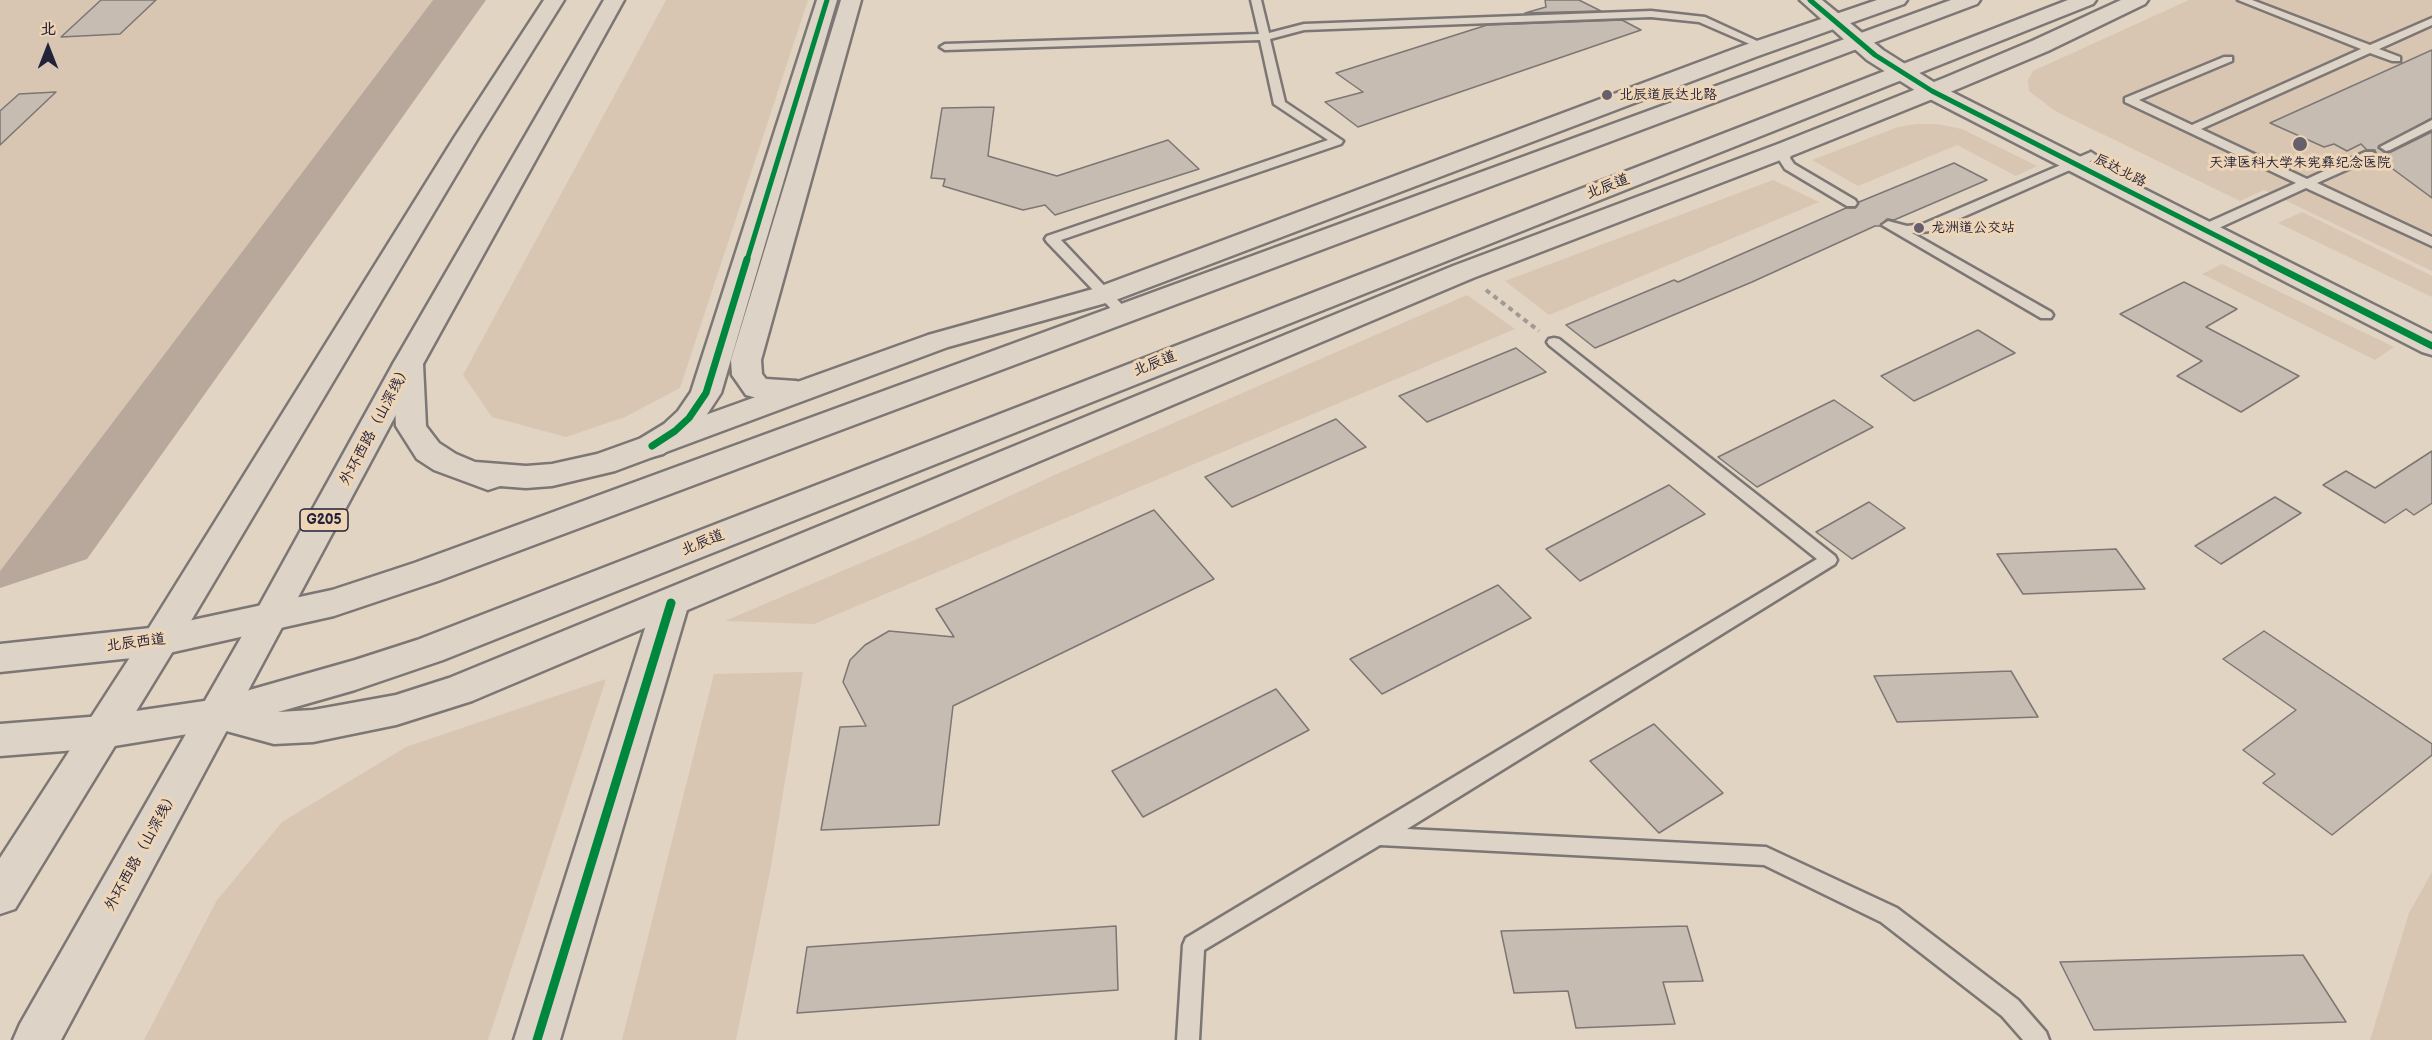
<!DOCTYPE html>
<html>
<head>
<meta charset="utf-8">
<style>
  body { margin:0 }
  #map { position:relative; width:2432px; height:1040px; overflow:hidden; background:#e1d4c3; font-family:"Balsamiq Sans","LXGW WenKai TC",sans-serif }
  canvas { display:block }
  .north { position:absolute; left:18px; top:18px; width:60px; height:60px; -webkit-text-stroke:4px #eed5b6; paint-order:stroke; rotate:0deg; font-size:16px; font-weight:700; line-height:24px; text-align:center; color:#22223b }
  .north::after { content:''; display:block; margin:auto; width:21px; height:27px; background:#22223b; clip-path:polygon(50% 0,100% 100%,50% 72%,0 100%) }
</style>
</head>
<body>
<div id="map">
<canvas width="2432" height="1040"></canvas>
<div class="north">北</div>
</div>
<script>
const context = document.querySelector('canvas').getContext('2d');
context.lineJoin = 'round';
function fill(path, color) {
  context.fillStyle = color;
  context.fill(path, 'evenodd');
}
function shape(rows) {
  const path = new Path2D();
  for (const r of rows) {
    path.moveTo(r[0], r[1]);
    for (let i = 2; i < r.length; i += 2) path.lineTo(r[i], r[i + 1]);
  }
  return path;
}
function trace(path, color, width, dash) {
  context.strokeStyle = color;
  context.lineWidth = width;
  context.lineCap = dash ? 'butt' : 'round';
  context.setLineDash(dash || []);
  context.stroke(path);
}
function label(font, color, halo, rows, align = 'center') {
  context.font = font + ' "Balsamiq Sans","LXGW WenKai TC",sans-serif';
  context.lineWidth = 6;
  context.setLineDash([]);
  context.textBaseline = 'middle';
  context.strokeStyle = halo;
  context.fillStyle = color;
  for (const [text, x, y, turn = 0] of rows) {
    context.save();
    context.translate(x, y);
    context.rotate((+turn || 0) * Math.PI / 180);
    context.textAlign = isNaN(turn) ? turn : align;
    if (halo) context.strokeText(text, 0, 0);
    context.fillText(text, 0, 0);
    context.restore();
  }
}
fill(shape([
  [0,0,433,0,0,571],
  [666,0,808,0,680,388,625,417,566,437,492,417,463,375],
  [2189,0,2432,0,2432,271,2264,190,2240,201,2055,111,2029,91,2028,80,2033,71],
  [1917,124,1937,124,1962,129,2037,166,2016,176,1957,145,1858,186,1812,160,1898,127],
  [1773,180,1819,202,1549,315,1505,281],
  [2302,212,2432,276,2432,297,2278,223],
  [2222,264,2394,347,2375,360,2202,274],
  [1467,295,1515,329,814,624,725,621,924,536,1059,473],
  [803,672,770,872,736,1040,622,1040,714,674],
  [606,679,488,1040,144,1040,217,900,282,822,406,747],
  [2432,872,2432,1040,2370,1040,2409,913]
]), '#d8c6b2');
fill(shape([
  [433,0,486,0,87,559,0,588,0,571]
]), '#b8a89b');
const building = shape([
  [101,0,156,0,120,34,61,37,101,0],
  [1545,0,1579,0,1601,11,1525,13,1546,7,1545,0],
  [1622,20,1641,30,1358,127,1325,102,1363,92,1336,73,1487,25,1622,20],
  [2432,50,2432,118,2378,148,2385,153,2391,152,2432,132,2432,198,2378,158,2375,150,2367,150,2361,144,2347,151,2334,144,2324,147,2270,123,2432,50],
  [56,92,0,145,0,111,19,94,56,92],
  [994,107,988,156,1057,176,1168,140,1199,169,1055,215,1045,205,1023,210,943,186,945,179,931,178,942,108,994,107],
  [1954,163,1987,180,1894,220,1887,219,1880,226,1875,226,1752,282,1595,348,1566,325,1674,280,1678,282,1846,208,1855,208,1859,202,1954,163],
  [2184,282,2237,309,2206,327,2299,376,2241,412,2177,376,2202,361,2120,314,2184,282],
  [1978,330,2015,353,1914,401,1881,376,1978,330],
  [1516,348,1546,372,1427,422,1399,396,1516,348],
  [1834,400,1873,427,1757,487,1718,457,1834,400],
  [1336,419,1366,447,1232,507,1205,477,1336,419],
  [2432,451,2432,503,2414,515,2406,509,2385,523,2323,485,2346,471,2375,488,2432,451],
  [1669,485,1705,514,1580,581,1546,549,1669,485],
  [2275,497,2301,513,2221,564,2195,546,2275,497],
  [1869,502,1905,528,1852,559,1816,532,1869,502],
  [1154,510,1214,579,953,706,939,825,821,830,840,727,866,726,843,682,850,660,865,645,889,631,954,637,936,609,1154,510],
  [2116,549,2145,589,2023,594,1997,554,2116,549],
  [1498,585,1531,618,1382,694,1350,659,1498,585],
  [2264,631,2432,744,2432,755,2332,835,2263,783,2275,774,2243,750,2296,710,2223,659,2264,631],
  [2011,671,2038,717,1897,722,1874,676,2011,671],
  [1276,689,1309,730,1143,817,1112,771,1276,689],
  [1654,724,1723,793,1659,833,1590,761,1654,724],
  [1116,926,1118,990,797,1013,807,947,1116,926],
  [1687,926,1703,981,1663,982,1675,1024,1576,1028,1568,991,1514,993,1501,931,1687,926],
  [2303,955,2346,1022,2094,1030,2060,962,2303,955]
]);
fill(building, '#c6bcb1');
trace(building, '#7c7674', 1.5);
const lane = shape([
  [1251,0,1261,0,1269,33,1304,24,1651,11,1705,17,1768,46,1767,48,1759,48,1699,22,1651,17,1304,30,1270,39,1285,102,1343,141,1341,144,1061,240,1130,313,1123,317,1118,316,1047,242,1045,239,1047,236,1328,140,1274,104,1260,40,945,50,940,47,945,44,1259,34,1251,0],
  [2238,0,2252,0,2370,45,2432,18,2432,25,2379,49,2400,57,2400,61,2392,61,2370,53,2201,129,2307,179,2365,152,2373,152,2373,158,2317,183,2432,237,2432,246,2306,188,2210,232,2200,232,2199,229,2200,226,2296,183,2125,102,2125,98,2224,57,2232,57,2232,61,2139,100,2192,125,2361,49,2238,0],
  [2432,120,2432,129,2390,150,2386,151,2380,147,2432,120],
  [1787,145,1793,149,1790,158,1794,164,1855,200,1857,203,1855,206,1847,206,1785,169,1778,158,1783,146,1787,145],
  [2091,152,2097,156,2095,159,1931,231,1912,233,2051,312,2053,315,2051,318,2041,318,1882,225,1888,221,1907,226,1923,224,2091,152],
  [1554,338,1559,339,1835,556,1837,560,1835,564,1407,829,1766,847,1897,908,2018,1000,2046,1032,2049,1040,2023,1040,2002,1016,1881,922,1764,865,1380,845,1204,950,1199,1040,1177,1040,1183,945,1186,938,1817,559,1549,345,1547,342,1549,339,1554,338]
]);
const secondary = shape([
  [817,0,837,0,721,393,700,425,686,438,663,454,652,457,641,454,636,446,641,438,664,424,678,411,691,392,817,0],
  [841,0,861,0,761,360,762,374,766,379,796,381,807,384,811,391,807,398,796,401,757,398,746,395,737,382,732,375,731,360,841,0],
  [1800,0,1822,0,1883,50,1940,86,2432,334,2432,355,2422,352,1924,96,1867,60,1800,0],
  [671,590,683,594,689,603,560,1040,514,1040,653,603,659,594,671,590]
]);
const primary = shape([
  [1877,0,1907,0,1904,4,1758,56,1113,301,948,347,615,471,552,486,526,488,500,486,488,490,434,470,417,459,396,426,393,364,398,357,408,355,418,357,423,364,426,426,439,443,456,454,475,462,526,466,552,464,597,454,928,335,1093,289,1742,46,1877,0],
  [1951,0,1980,0,1977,4,438,581,334,616,160,655,0,672,0,644,160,627,332,590,414,563,1951,0],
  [2068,0,2096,0,2093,4,443,660,355,690,278,712,313,710,396,695,449,678,1453,266,1778,144,1944,78,2032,41,2121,0,2148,0,2145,4,2048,51,1960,88,1796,154,1473,278,472,701,396,725,313,742,274,744,219,729,102,748,0,756,0,724,102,716,218,699,355,660,417,640,2068,0]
]);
const highway = shape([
  [544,0,564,0,478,138,173,651,15,909,0,914,0,858,147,631,454,138,544,0],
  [604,0,624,0,423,364,61,1040,13,1040,20,1024,258,608,393,364,604,0]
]);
trace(lane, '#7c7674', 5);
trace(secondary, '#7c7674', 5);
trace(primary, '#7c7674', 5);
trace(highway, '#7c7674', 5);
trace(shape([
  [1486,290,1539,331]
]), '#a09994', 4, [5, 4.5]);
fill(lane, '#ddd3c7');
fill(secondary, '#ddd3c7');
fill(primary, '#ddd3c7');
fill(highway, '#ddd3c7');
trace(shape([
  [1810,0,1875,55,1932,91,2264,260],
  [747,260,827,0]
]), '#00873e', 5);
trace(shape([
  [2261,259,2432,346],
  [652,446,675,431,689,418,706,393,747,259]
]), '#00873e', 7);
trace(shape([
  [537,1040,671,603]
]), '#00873e', 9);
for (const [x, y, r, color] of [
  [1607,95,6,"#65606b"],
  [2300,144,8,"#65606b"],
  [1919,228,6,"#65606b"]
]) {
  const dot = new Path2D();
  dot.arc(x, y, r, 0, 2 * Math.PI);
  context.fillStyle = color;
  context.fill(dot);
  trace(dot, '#eed5b6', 2);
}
label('14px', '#22223b', '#eed5b6', [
  ["北辰道辰达北路",1619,95],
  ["天津医科大学朱宪彝纪念医院",2300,163,"center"],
  ["龙洲道公交站",1931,228]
], 'left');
label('14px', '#22223b', '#eed5b6', [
  ["辰达北路",2120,171,27]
]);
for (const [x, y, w] of [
  [324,520,48]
]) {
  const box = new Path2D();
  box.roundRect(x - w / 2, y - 11, w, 22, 4.5);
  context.fillStyle = '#eed5b6';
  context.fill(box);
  trace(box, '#22223b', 1.5);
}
label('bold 14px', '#22223b', null, [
  ["G205",324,520]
]);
label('15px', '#22223b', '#eed5b6', [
  ["北辰道",1608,187,-21],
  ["北辰道",1155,364,-21],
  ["外环西路（山深线）",376,425,-62],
  ["北辰道",703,543,-22],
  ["北辰西道",136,643,-7],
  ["外环西路（山深线）",142,851,-61]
]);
</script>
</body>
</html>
